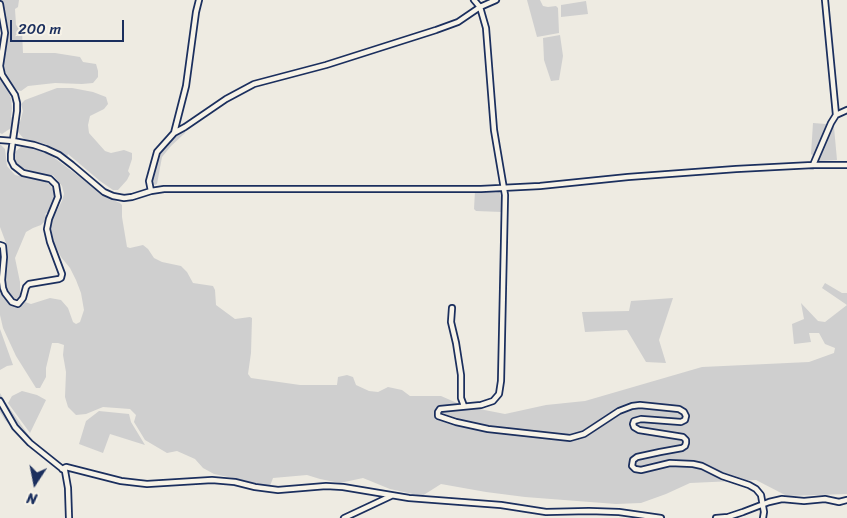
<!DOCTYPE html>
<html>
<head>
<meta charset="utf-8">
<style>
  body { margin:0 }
  #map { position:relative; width:847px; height:518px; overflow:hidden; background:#eeebe2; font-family:Sriracha,sans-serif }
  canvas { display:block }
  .north { position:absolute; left:10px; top:458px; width:50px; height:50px; -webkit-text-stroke:4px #f7f3e8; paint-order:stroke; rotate:191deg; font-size:14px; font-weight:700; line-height:20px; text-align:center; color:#1b2f5e }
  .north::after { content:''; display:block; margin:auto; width:18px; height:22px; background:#1b2f5e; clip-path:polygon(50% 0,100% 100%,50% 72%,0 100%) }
  .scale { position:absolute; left:10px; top:20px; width:114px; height:22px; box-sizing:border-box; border:2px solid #1b2f5e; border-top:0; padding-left:6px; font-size:15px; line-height:18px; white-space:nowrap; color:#1b2f5e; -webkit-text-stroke:4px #f7f3e8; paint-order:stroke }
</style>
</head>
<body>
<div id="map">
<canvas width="847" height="518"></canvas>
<div class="north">N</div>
<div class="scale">200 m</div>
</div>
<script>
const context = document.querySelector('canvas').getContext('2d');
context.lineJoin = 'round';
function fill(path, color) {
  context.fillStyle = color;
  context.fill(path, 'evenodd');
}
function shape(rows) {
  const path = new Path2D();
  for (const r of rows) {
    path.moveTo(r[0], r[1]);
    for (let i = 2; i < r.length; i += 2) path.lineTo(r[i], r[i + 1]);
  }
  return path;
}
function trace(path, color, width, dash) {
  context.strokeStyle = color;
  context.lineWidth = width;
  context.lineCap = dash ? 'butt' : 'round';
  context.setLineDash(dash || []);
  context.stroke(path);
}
fill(shape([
  [2,0,19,0,18,7,15,9,16,25,22,31,23,53,55,53,80,57,83,62,96,64,98,71,98,77,93,83,82,84,55,83,28,86,21,91,17,90,8,80,5,71,3,62,9,32],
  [527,0,540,0,543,6,548,7,556,6,558,8,559,33,537,37],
  [586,1,588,14,561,17,561,5],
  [560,35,563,56,559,80,551,81,544,60,543,38],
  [0,78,7,89,11,98,12,108,11,117,13,118,11,128,2,134,0,133],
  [57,88,72,88,93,92,106,97,108,104,104,109,90,116,88,125,89,133,105,151,111,153,124,150,132,153,132,159,128,171,130,174,127,180,118,190,113,190,100,181,68,154,67,157,57,150,45,144,24,139,18,132,18,122,20,122,23,111,21,104,25,100],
  [813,123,826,124,834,127,837,160,819,161,811,154],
  [185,129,186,130,185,133,171,146,162,157,157,184,155,185,153,184,152,180,159,152,176,134],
  [0,144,5,149,7,166,15,175,44,181,50,185,54,191,55,198,49,212,45,214,47,216,46,220,41,225,33,228,26,232,15,258,20,282,20,297,25,302,31,304,50,298,61,300,68,308,73,322,76,324,80,322,84,310,81,293,76,280,70,268,61,257,54,243,51,229,51,221,62,201,64,194,62,186,53,175,50,176,22,168,15,161,15,152,22,146,48,153,106,197,120,203,122,205,122,217,127,247,130,248,143,245,148,249,154,258,162,262,181,266,187,272,193,283,213,286,215,290,216,305,235,319,250,317,252,318,251,353,248,374,251,378,300,385,337,385,338,377,347,375,353,377,356,385,369,391,378,392,388,387,402,390,410,396,441,396,464,406,505,414,546,405,585,401,702,367,809,362,834,353,835,348,825,344,819,333,809,333,811,342,794,344,792,324,804,319,801,303,818,321,825,322,847,305,822,288,825,283,842,293,847,293,847,494,787,496,756,480,690,483,666,494,641,503,616,504,525,497,486,492,441,484,422,496,390,489,363,478,340,483,320,479,307,475,273,478,270,486,214,474,203,468,195,459,177,451,167,453,145,440,134,422,136,415,130,409,103,407,86,414,76,415,68,407,65,397,66,372,63,355,64,345,58,343,52,343,46,368,46,377,40,388,36,388,16,356,3,328,0,315,0,264,6,243,0,227],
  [475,191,499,191,502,199,502,212,476,211,474,209],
  [673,298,659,340,666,363,646,362,627,330,585,332,582,312,629,311,631,301],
  [0,329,13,365,7,366,0,370],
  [22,391,37,395,46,400,30,433,8,403,12,396],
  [0,393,6,403,29,436,29,439,25,440,5,420,0,412],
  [99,411,129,414,131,422,145,445,110,434,103,453,79,444,86,421]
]), '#cfcfcf');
const minor = shape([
  [474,0,480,7,486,28,494,130,505,195,501,381,499,394,493,401,481,405,440,409,438,412,438,416,456,422,488,429,570,438,584,434,619,411,632,406,640,405,679,409,684,412,686,416,685,420,681,422,641,419,634,421,633,424,634,427,639,430,683,437,686,440,686,443,685,446,682,448,660,452,637,457,633,460,632,466,635,469,641,470,670,463,693,464,702,466,722,476,749,485,756,489,761,495,764,512,763,518],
  [825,0,836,115],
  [0,4,5,33,0,66,2,75,15,95,17,103,17,111,11,154,11,160,14,166,23,173,50,179,56,185,58,197,49,219,47,229,50,242,62,274,61,278,59,279,29,284,26,287,23,298,18,304,12,302,5,293,3,288,2,280,4,257,3,246,0,245],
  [174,133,186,86,196,12,199,0],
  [0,140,13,141,34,145,46,149,59,155,72,165,104,192,113,196,124,198,132,197,151,191,164,189,481,189,540,186,628,177,736,169,813,165,847,165],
  [813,165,831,123,836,115,847,110],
  [151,191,149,181,157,152,174,133,185,127,226,99,254,84,326,65,436,30,458,22,480,7,496,0],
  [452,308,451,322,456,343,461,375,461,398,464,406],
  [0,401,15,427,30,443,65,471,68,488,69,518],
  [62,469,66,467,121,481,147,484,212,480,235,482,255,487,278,490,326,486,343,487,409,498,501,505,546,512,589,511,619,512,661,518],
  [344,518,391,496],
  [716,518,728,517,743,512,769,502,782,499,804,501,825,499,839,502,847,500]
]);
trace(minor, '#1b2f5e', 8);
trace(minor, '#f7f3e8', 4.5);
</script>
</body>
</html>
